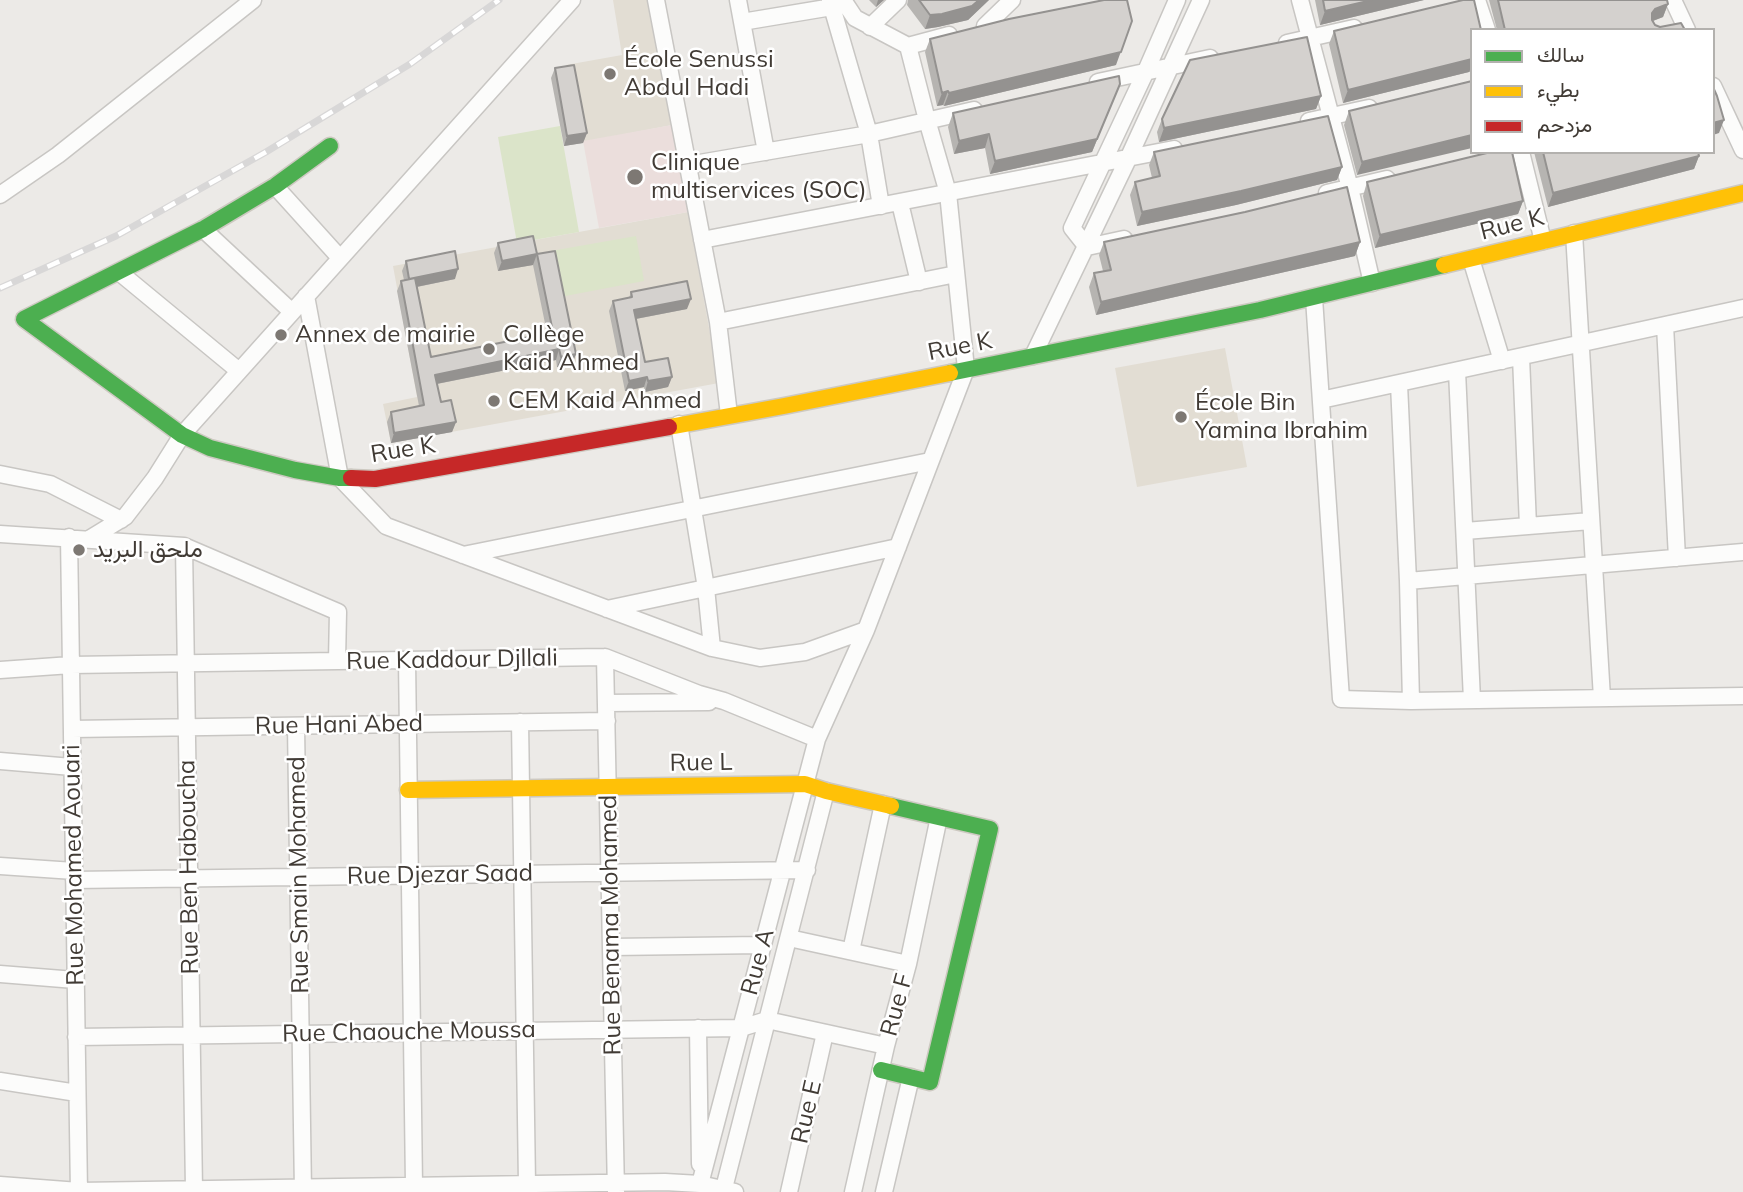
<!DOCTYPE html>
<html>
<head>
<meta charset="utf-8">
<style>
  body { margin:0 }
  #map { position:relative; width:1743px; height:1192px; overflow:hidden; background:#eceae7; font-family:Mulish,Vazirmatn,sans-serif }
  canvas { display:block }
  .legend { position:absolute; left:1470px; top:28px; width:245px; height:126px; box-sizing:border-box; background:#fff; border:2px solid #b3b1ae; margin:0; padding:9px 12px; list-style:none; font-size:21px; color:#413b35 }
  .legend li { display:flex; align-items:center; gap:14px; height:35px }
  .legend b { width:35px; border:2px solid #b3b1ae }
</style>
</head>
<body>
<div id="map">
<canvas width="1743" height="1192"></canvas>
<ul class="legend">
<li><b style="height:9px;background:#4caf50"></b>سالك</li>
<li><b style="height:9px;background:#ffc107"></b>بطيء</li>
<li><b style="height:9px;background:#c62828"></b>مزدحم</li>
</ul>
</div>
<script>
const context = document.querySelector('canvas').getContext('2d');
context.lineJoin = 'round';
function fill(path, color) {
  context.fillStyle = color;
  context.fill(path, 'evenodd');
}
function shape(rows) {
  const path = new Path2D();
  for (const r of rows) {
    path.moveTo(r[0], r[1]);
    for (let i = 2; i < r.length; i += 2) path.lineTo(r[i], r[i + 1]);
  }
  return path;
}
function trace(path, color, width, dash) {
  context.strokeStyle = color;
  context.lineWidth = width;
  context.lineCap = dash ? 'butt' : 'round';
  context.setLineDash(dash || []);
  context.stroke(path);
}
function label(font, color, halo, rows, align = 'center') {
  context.font = font + ' Mulish,Vazirmatn,sans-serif';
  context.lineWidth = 5;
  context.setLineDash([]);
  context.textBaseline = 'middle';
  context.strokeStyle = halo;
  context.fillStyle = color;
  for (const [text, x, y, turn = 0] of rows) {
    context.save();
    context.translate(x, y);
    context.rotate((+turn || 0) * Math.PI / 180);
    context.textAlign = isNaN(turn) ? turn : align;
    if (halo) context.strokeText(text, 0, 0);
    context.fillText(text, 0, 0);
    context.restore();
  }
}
fill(shape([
  [613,0,649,0,672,125,564,146,566,65,622,55],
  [688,212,719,383,391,443,383,404,417,397,393,266],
  [1225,348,1247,467,1137,487,1115,368]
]), '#e2ddd3');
fill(shape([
  [672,125,688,212,599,228,583,141]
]), '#ebdedc');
fill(shape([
  [560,126,579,232,517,243,498,137],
  [636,236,644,281,560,297,551,251]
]), '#dbe4c9');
const street = shape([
  [656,0,718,322,729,415],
  [738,0,766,152],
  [830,0,869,134,881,206],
  [1300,0,1350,188,1372,283],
  [1477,0,1487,30],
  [1673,0,1687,30],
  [742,22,832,7],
  [985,26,1012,0],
  [870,27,898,0],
  [1287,43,1354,28],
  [908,46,949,35],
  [1098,82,1210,58],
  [1713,86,1743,150],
  [1309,121,1369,108],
  [1521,152,1543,241],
  [688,165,869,134,974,110],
  [275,186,340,258],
  [1327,193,1387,179],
  [0,195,58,155,253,0],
  [900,203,919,282],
  [203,229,292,312],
  [1574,233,1602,698],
  [1124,239,1087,247,1072,228,1146,71,1177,0],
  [702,240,1174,149],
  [1471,259,1502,361],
  [119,272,239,371],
  [306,296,340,478,386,526,712,648,760,658,805,652,866,630,966,369,948,193,927,120,908,46,855,18,843,0],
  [1314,298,1341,699,1411,701,1743,696],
  [718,322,956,274],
  [1665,325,1677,558],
  [1033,356,1128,159,1201,0],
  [1521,357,1528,526],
  [1457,371,1472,700],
  [1399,384,1408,581,1411,701],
  [1321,400,1743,308],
  [679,424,706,588,712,648],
  [0,474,50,484,121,520],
  [1465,531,1591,521],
  [0,534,184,546,338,612,337,661],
  [69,537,79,1192],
  [89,539,125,517,155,478,182,435,572,0],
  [184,546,194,1189],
  [463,555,930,461],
  [1408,581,1743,552],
  [607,609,898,547],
  [605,657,616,1192],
  [407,660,414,1186],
  [0,670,71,665,605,657,699,694,724,701,817,739],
  [606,703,709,702],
  [520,722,527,1184],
  [296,726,303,1192],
  [72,729,607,721],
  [0,761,72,767],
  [0,866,74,871],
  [74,880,807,870],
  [789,938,908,964],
  [611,947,762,945],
  [851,951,883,804],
  [0,974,75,980],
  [698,1028,700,1164],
  [76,1037,741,1028,767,1020,886,1046],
  [0,1081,77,1093],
  [700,1184,817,739,866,630],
  [0,1185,79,1191,665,1182,700,1184,735,1192],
  [723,1192,826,791],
  [789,1192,825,1033],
  [853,1192,886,1046,908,964,939,817],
  [884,1192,911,1077]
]);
const fast = shape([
  [330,146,275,186,203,229,24,319,182,435,210,448,295,470,340,478,351,478],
  [950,373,1260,310,1444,265],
  [881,1070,930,1082,990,829,891,806]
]);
const slow = shape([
  [1444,265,1743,193],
  [669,427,784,406,950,373],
  [408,790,805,784,826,791,891,806]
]);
const jam = shape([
  [351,478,375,479,669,427]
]);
trace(street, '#c8c6c3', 19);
trace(fast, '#cdc9c1', 19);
trace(slow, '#cdc9c1', 19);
trace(jam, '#cdc9c1', 19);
trace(street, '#fcfcfb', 16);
trace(fast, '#4caf50', 16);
trace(slow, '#ffc107', 16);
trace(jam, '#c62828', 16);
const rail = shape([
  [0,288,116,236,266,152,410,64,499,0]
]);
trace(rail, '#d8d7d7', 7);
trace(rail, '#fff', 4.5, [13]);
fill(shape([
  [869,0,884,0,876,7],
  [908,0,989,0,968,20,938,27,925,29,907,5],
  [1315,0,1424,0,1320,25],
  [1489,0,1667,0,1668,4,1663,17,1653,21,1655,25,1660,27,1685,30,1497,30],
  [1472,30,1472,72,1469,72,1343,103,1329,44,1334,31],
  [930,39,1116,65,944,106,943,105,937,106,925,52],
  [555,68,587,133,583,143,564,146,551,78],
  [1472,81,1357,175,1344,125,1349,111],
  [1120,84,1092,152,990,174,985,148,954,154,948,127,953,113],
  [1321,96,1316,109,1159,142,1157,132,1162,119],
  [1154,152,1342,167,1337,180,1236,205,1137,226,1130,195,1135,182,1152,178,1149,165],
  [1534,152,1698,152,1699,156,1694,169,1548,207],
  [1367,182,1523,201,1518,214,1375,248,1363,196],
  [1245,212,1360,242,1355,256,1096,315,1089,287,1094,273,1103,271,1099,255,1104,242],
  [498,243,537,254,576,354,572,364,557,367,556,360,437,384,441,402,456,422,452,432,391,443,387,422,391,412,419,406,397,291,401,281,404,280,402,271,406,261,455,279,417,287,431,357,547,333,533,265,498,271,494,253],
  [631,292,687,309,636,319,645,362,672,377,668,387,645,392,644,387,625,391,609,311,613,301,629,298]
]), '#b6b4b1');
fill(shape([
  [878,0,884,0,876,7],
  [979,0,989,0,968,20,938,27,925,29,930,15],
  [1372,0,1424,0,1320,25,1325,11],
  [1668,4,1663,17,1650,22,1652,13,1655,9],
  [1132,21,1116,65,944,106,949,93],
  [1472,59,1472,66,1469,72,1343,103,1348,90],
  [1120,84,1092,152,990,174,995,161],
  [948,91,943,105,937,106,942,93],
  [1321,96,1316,109,1159,142,1164,128],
  [1724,120,1719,133,1713,135,1713,123],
  [587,133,583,143,564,146,567,136],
  [989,134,985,148,954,154,959,141],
  [1472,135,1472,148,1357,175,1362,162],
  [1699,156,1694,169,1548,207,1553,193],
  [1342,167,1337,180,1236,205,1137,226,1142,212],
  [1523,201,1518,214,1375,248,1380,235],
  [1360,242,1355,256,1096,315,1101,302],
  [537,254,533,265,498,271,502,261],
  [458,269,455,279,406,289,409,279],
  [691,299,687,309,630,320,634,310],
  [559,349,556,360,431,385,435,375],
  [576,354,572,364,557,367,561,357],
  [647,377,644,387,625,391,629,381],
  [672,377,668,387,645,392,648,381],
  [456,422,452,432,391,443,394,433]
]), '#949290');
const building = shape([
  [919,0,979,0,972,6,942,14,930,15,919,0],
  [1104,0,1127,0,1132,21,1121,52,949,93,948,91,942,93,930,39,1009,19,1104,0],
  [1323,0,1372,0,1325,11,1323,0],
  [1463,0,1474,0,1481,30,1472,30,1472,59,1348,90,1334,31,1463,0],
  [1498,0,1667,0,1668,4,1655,9,1652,13,1652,20,1655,25,1660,27,1681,23,1685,30,1505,30,1498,0],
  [1307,37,1321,96,1164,128,1162,119,1190,60,1307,37],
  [574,65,587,133,567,136,555,68,574,65],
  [1119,76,1120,84,1097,139,995,161,989,134,959,141,953,113,1119,76],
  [1472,81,1472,135,1362,162,1349,111,1472,81],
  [1713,87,1717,96,1724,120,1713,123,1713,87],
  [1328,116,1342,167,1241,191,1142,212,1135,182,1160,176,1154,152,1328,116],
  [1491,152,1512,152,1523,201,1380,235,1367,182,1491,152],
  [1543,152,1698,152,1699,156,1553,193,1543,152],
  [1347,187,1360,242,1101,302,1094,273,1111,270,1104,242,1245,212,1347,187],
  [533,236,537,254,502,261,498,243,533,236],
  [455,251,458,269,409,279,406,261,455,251],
  [555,251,576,354,561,357,559,349,435,375,441,402,451,400,456,422,394,433,391,412,424,405,401,281,415,278,431,357,553,332,537,254,555,251],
  [687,281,691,299,634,310,645,362,668,358,672,377,648,381,647,377,629,381,613,301,632,297,631,292,687,281]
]);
fill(building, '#d4d1ce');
trace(building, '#949290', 2);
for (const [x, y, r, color] of [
  [610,74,7,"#7d7873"],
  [635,177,9,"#7d7873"],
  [281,335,7,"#7d7873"],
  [489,349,7,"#7d7873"],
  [494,401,7,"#7d7873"],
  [1181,417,7,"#7d7873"],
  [79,550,7,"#7d7873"]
]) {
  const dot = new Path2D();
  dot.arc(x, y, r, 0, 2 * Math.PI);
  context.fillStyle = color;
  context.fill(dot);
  trace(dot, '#fff', 2.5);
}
label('24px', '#413b35', '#fff', [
  ["École Senussi",624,60],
  ["Abdul Hadi",624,88],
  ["Clinique",651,163],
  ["multiservices (SOC)",651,191],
  ["Annex de mairie",295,335],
  ["Collège",503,335],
  ["Kaid Ahmed",503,363],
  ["CEM Kaid Ahmed",508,401],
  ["École Bin",1195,403],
  ["Yamina Ibrahim",1195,431],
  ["ملحق البريد",93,550]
], 'left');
label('24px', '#413b35', '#fff', [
  ["Rue K",1512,225,-14],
  ["Rue K",960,347,-11],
  ["Rue K",403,450,-9],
  ["Rue Kaddour Djllali",452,660,-1],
  ["Rue Hani Abed",339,725,-1],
  ["Rue L",701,763,-1],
  ["Rue Mohamed Aouari",74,865,-91],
  ["Rue Ben Haboucha",189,867,-91],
  ["Rue Smain Mohamed",299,875,-91],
  ["Rue Djezar Saad",440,875,-1],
  ["Rue Benama Mohamed",611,925,-91],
  ["Rue A",758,962,-75],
  ["Rue F",897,1005,-75],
  ["Rue Chaouche Moussa",409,1032,-1],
  ["Rue E",807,1112,-77]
]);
</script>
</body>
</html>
